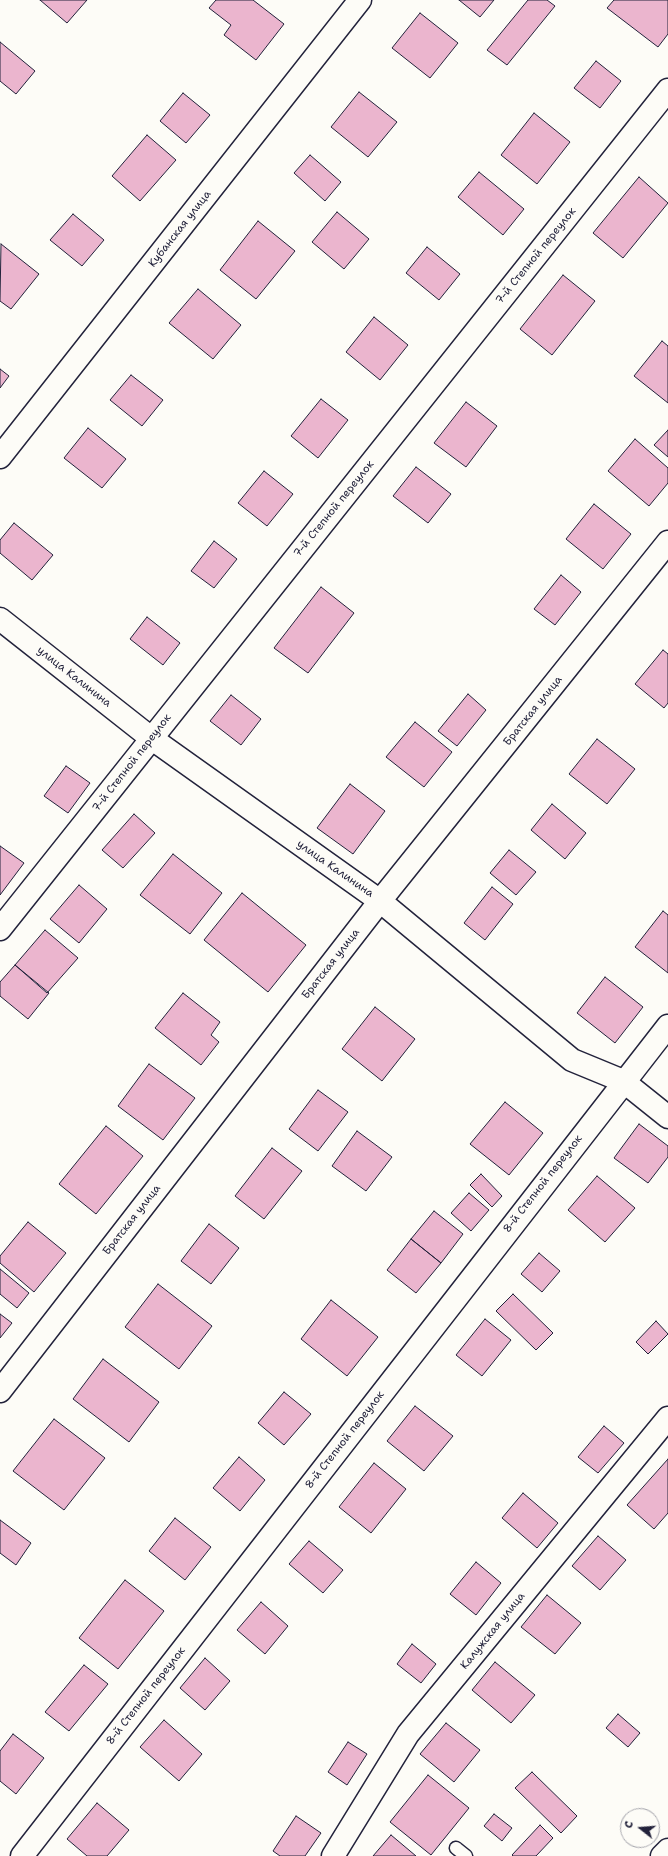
<!DOCTYPE html>
<html>
<head>
<meta charset="utf-8">
<style>
  body { margin:0 }
  #map { position:relative; width:668px; height:1856px; overflow:hidden; background:#fdfcf7; font-family:"Shantell Sans",sans-serif }
  canvas { display:block }
  .north { position:absolute; left:620px; top:1808px; width:40px; height:40px; box-sizing:border-box; background:#fdfcf7; border:1px solid #a5a5ac; border-radius:50%; rotate:287deg; font-size:11px; font-weight:700; line-height:16px; text-align:center; color:#22223b }
  .north::after { content:''; display:block; margin:auto; width:14px; height:18px; background:#22223b; clip-path:polygon(50% 0,100% 100%,50% 72%,0 100%) }
</style>
</head>
<body>
<div id="map">
<canvas width="668" height="1856"></canvas>
<div class="north">С</div>
</div>
<script>
const context = document.querySelector('canvas').getContext('2d');
context.lineJoin = 'round';
function fill(path, color) {
  context.fillStyle = color;
  context.fill(path, 'evenodd');
}
function shape(rows) {
  const path = new Path2D();
  for (const r of rows) {
    path.moveTo(r[0], r[1]);
    for (let i = 2; i < r.length; i += 2) path.lineTo(r[i], r[i + 1]);
  }
  return path;
}
function trace(path, color, width, dash) {
  context.strokeStyle = color;
  context.lineWidth = width;
  context.lineCap = dash ? 'butt' : 'round';
  context.setLineDash(dash || []);
  context.stroke(path);
}
function label(font, color, halo, rows, align = 'center') {
  context.font = font + ' "Shantell Sans",sans-serif';
  context.lineWidth = 3;
  context.setLineDash([]);
  context.textBaseline = 'middle';
  context.strokeStyle = halo;
  context.fillStyle = color;
  for (const [text, x, y, turn = 0] of rows) {
    context.save();
    context.translate(x, y);
    context.rotate((+turn || 0) * Math.PI / 180);
    context.textAlign = isNaN(turn) ? turn : align;
    if (halo) context.strokeText(text, 0, 0);
    context.fillText(text, 0, 0);
    context.restore();
  }
}
const building = shape([
  [40,0,87,0,67,23,40,0],
  [216,0,253,0,284,24,256,60,224,35,231,25,209,8,216,0],
  [459,0,494,0,480,17,459,0],
  [528,0,547,0,555,6,507,65,487,50,528,0],
  [614,0,668,0,668,34,658,47,607,8,614,0],
  [420,13,458,43,430,78,392,48,420,13],
  [0,42,35,71,16,94,0,81,0,42],
  [596,61,621,81,600,108,574,88,596,61],
  [359,92,397,122,368,157,331,127,359,92],
  [183,93,210,115,186,143,160,121,183,93],
  [534,113,570,142,537,184,501,155,534,113],
  [147,135,176,160,140,201,112,176,147,135],
  [310,155,341,182,325,201,294,173,310,155],
  [479,172,524,209,503,235,458,197,479,172],
  [639,177,668,203,623,258,593,233,639,177],
  [337,212,369,239,344,269,312,242,337,212],
  [73,214,104,240,82,266,50,240,73,214],
  [258,221,295,251,256,299,220,270,258,221],
  [1,244,39,274,11,309,0,301,1,244],
  [427,247,460,274,439,300,406,273,427,247],
  [563,275,595,301,552,355,520,329,563,275],
  [198,289,241,325,213,359,169,323,198,289],
  [374,317,408,345,380,380,346,352,374,317],
  [662,341,668,346,668,403,634,376,662,341],
  [0,369,9,376,0,388,0,369],
  [131,375,163,400,142,426,110,400,131,375],
  [321,399,348,420,318,458,291,436,321,399],
  [466,402,497,426,466,467,434,443,466,402],
  [88,428,126,459,102,488,64,458,88,428],
  [668,430,668,457,654,445,668,430],
  [635,439,668,468,668,483,649,506,608,471,635,439],
  [416,467,451,494,428,523,393,496,416,467],
  [264,471,293,494,267,526,238,503,264,471],
  [594,504,631,534,603,569,566,539,594,504],
  [14,523,53,555,32,580,0,553,0,540,14,523],
  [214,541,237,559,214,588,191,571,214,541],
  [561,575,581,592,555,625,534,609,561,575],
  [321,587,354,613,308,673,274,648,321,587],
  [147,617,180,643,163,665,130,639,147,617],
  [663,650,668,654,668,703,664,708,635,684,663,650],
  [468,694,486,710,457,746,438,731,468,694],
  [231,695,261,719,241,745,210,721,231,695],
  [415,722,452,752,424,787,386,757,415,722],
  [597,739,635,769,607,804,569,774,597,739],
  [66,766,90,783,68,813,44,796,66,766],
  [350,784,385,811,353,854,317,828,350,784],
  [552,804,586,833,565,859,531,830,552,804],
  [134,814,155,833,123,868,102,850,134,814],
  [0,846,24,863,0,895,0,846],
  [509,850,536,872,516,895,490,873,509,850],
  [173,854,222,893,190,934,140,895,173,854],
  [79,885,107,909,79,943,50,919,79,885],
  [492,887,513,904,485,940,464,923,492,887],
  [242,893,306,945,268,992,204,940,242,893],
  [663,911,668,915,668,973,635,947,663,911],
  [45,930,78,958,47,993,15,965,45,930],
  [15,965,49,993,28,1019,0,996,0,982,15,965],
  [605,977,643,1007,615,1043,577,1013,605,977],
  [183,993,220,1022,211,1035,219,1042,201,1065,155,1028,183,993],
  [375,1007,415,1039,382,1081,342,1049,375,1007],
  [149,1064,195,1098,163,1140,118,1106,149,1064],
  [318,1090,348,1112,318,1151,289,1129,318,1090],
  [505,1102,543,1133,509,1175,470,1144,505,1102],
  [639,1124,668,1146,668,1157,648,1183,614,1158,639,1124],
  [106,1126,143,1156,96,1214,59,1184,106,1126],
  [357,1131,392,1157,366,1191,332,1166,357,1131],
  [272,1148,302,1171,264,1219,235,1196,272,1148],
  [481,1174,502,1196,492,1207,470,1185,481,1174],
  [597,1176,635,1208,605,1242,568,1210,597,1176],
  [469,1193,489,1210,471,1231,451,1213,469,1193],
  [434,1211,463,1234,441,1263,411,1239,434,1211],
  [28,1222,66,1253,34,1292,0,1263,0,1256,28,1222],
  [209,1224,239,1248,211,1284,181,1261,209,1224],
  [411,1239,441,1263,416,1293,387,1270,411,1239],
  [539,1253,560,1271,542,1292,521,1274,539,1253],
  [0,1269,29,1293,17,1308,0,1294,0,1269],
  [158,1284,212,1326,179,1369,125,1327,158,1284],
  [513,1294,553,1333,536,1350,496,1311,513,1294],
  [331,1300,378,1337,347,1376,301,1339,331,1300],
  [0,1314,12,1323,0,1338,0,1314],
  [485,1319,511,1340,482,1376,456,1355,485,1319],
  [656,1321,668,1334,648,1354,636,1342,656,1321],
  [103,1359,159,1402,129,1442,73,1399,103,1359],
  [284,1392,311,1414,284,1445,258,1423,284,1392],
  [415,1406,453,1436,424,1471,387,1441,415,1406],
  [54,1419,105,1458,64,1510,13,1471,54,1419],
  [604,1426,624,1443,598,1473,578,1457,604,1426],
  [239,1457,265,1480,240,1511,213,1488,239,1457],
  [668,1459,668,1513,654,1529,627,1505,668,1459],
  [374,1463,406,1489,371,1533,339,1507,374,1463],
  [523,1493,558,1523,537,1548,502,1518,523,1493],
  [175,1518,211,1547,185,1580,149,1551,175,1518],
  [0,1520,31,1543,16,1565,0,1553,0,1520],
  [598,1536,626,1560,600,1590,572,1566,598,1536],
  [309,1541,343,1570,323,1593,289,1564,309,1541],
  [476,1562,501,1583,476,1615,450,1594,476,1562],
  [125,1580,164,1611,118,1669,79,1638,125,1580],
  [547,1595,581,1623,555,1654,521,1627,547,1595],
  [261,1602,288,1626,265,1654,237,1630,261,1602],
  [412,1644,436,1664,421,1683,397,1664,412,1644],
  [205,1658,230,1681,205,1710,180,1688,205,1658],
  [495,1662,535,1695,511,1723,472,1690,495,1662],
  [84,1665,108,1684,69,1731,45,1712,84,1665],
  [618,1714,640,1733,628,1747,606,1728,618,1714],
  [164,1720,202,1754,179,1781,140,1747,164,1720],
  [446,1723,480,1750,454,1782,420,1754,446,1723],
  [13,1734,44,1758,16,1794,0,1781,0,1751,13,1734],
  [348,1742,367,1754,347,1785,328,1772,348,1742],
  [532,1772,577,1816,561,1833,515,1788,532,1772],
  [428,1775,469,1808,431,1855,390,1822,428,1775],
  [97,1803,129,1830,107,1856,87,1856,67,1839,97,1803],
  [494,1814,512,1828,502,1841,484,1826,494,1814],
  [296,1816,321,1833,305,1856,280,1856,273,1851,296,1816],
  [540,1825,553,1838,536,1856,513,1856,512,1855,540,1825],
  [391,1835,416,1856,373,1856,391,1835]
]);
fill(building, '#ebb5ce');
trace(building, '#22223b', 1);
const service = shape([
  [456,1848,466,1856]
]);
const minor = shape([
  [0,457,360,0],
  [0,929,668,90],
  [0,1391,380,901,668,542],
  [22,1856,668,1026],
  [333,1856,408,1734,668,1418]
]);
const tertiary = shape([
  [0,619,151,738,380,901,572,1060,623,1081,668,1117]
]);
const trunk = shape([
  [662,1856,668,1850]
]);
trace(service, '#22223b', 15);
trace(minor, '#22223b', 25);
trace(tertiary, '#22223b', 25);
trace(trunk, '#22223b', 25);
trace(service, '#fdfcf7', 12);
trace(minor, '#fdfcf7', 22);
trace(tertiary, '#fdfcf7', 22);
trace(trunk, '#fdfcf7', 22);
label('11px', '#22223b', '#fdfcf7', [
  ["Кубанская улица",180,229,-52],
  ["7-й Степной переулок",536,256,-51],
  ["7-й Степной переулок",334,509,-51],
  ["улица Калинина",74,677,38],
  ["Братская улица",533,711,-51],
  ["7-й Степной переулок",132,763,-52],
  ["улица Калинина",335,869,35],
  ["Братская улица",331,964,-52],
  ["8-й Степной переулок",543,1184,-52],
  ["Братская улица",132,1220,-52],
  ["8-й Степной переулок",345,1440,-52],
  ["Калужская улица",493,1631,-51],
  ["8-й Степной переулок",146,1696,-52]
]);
</script>
</body>
</html>
